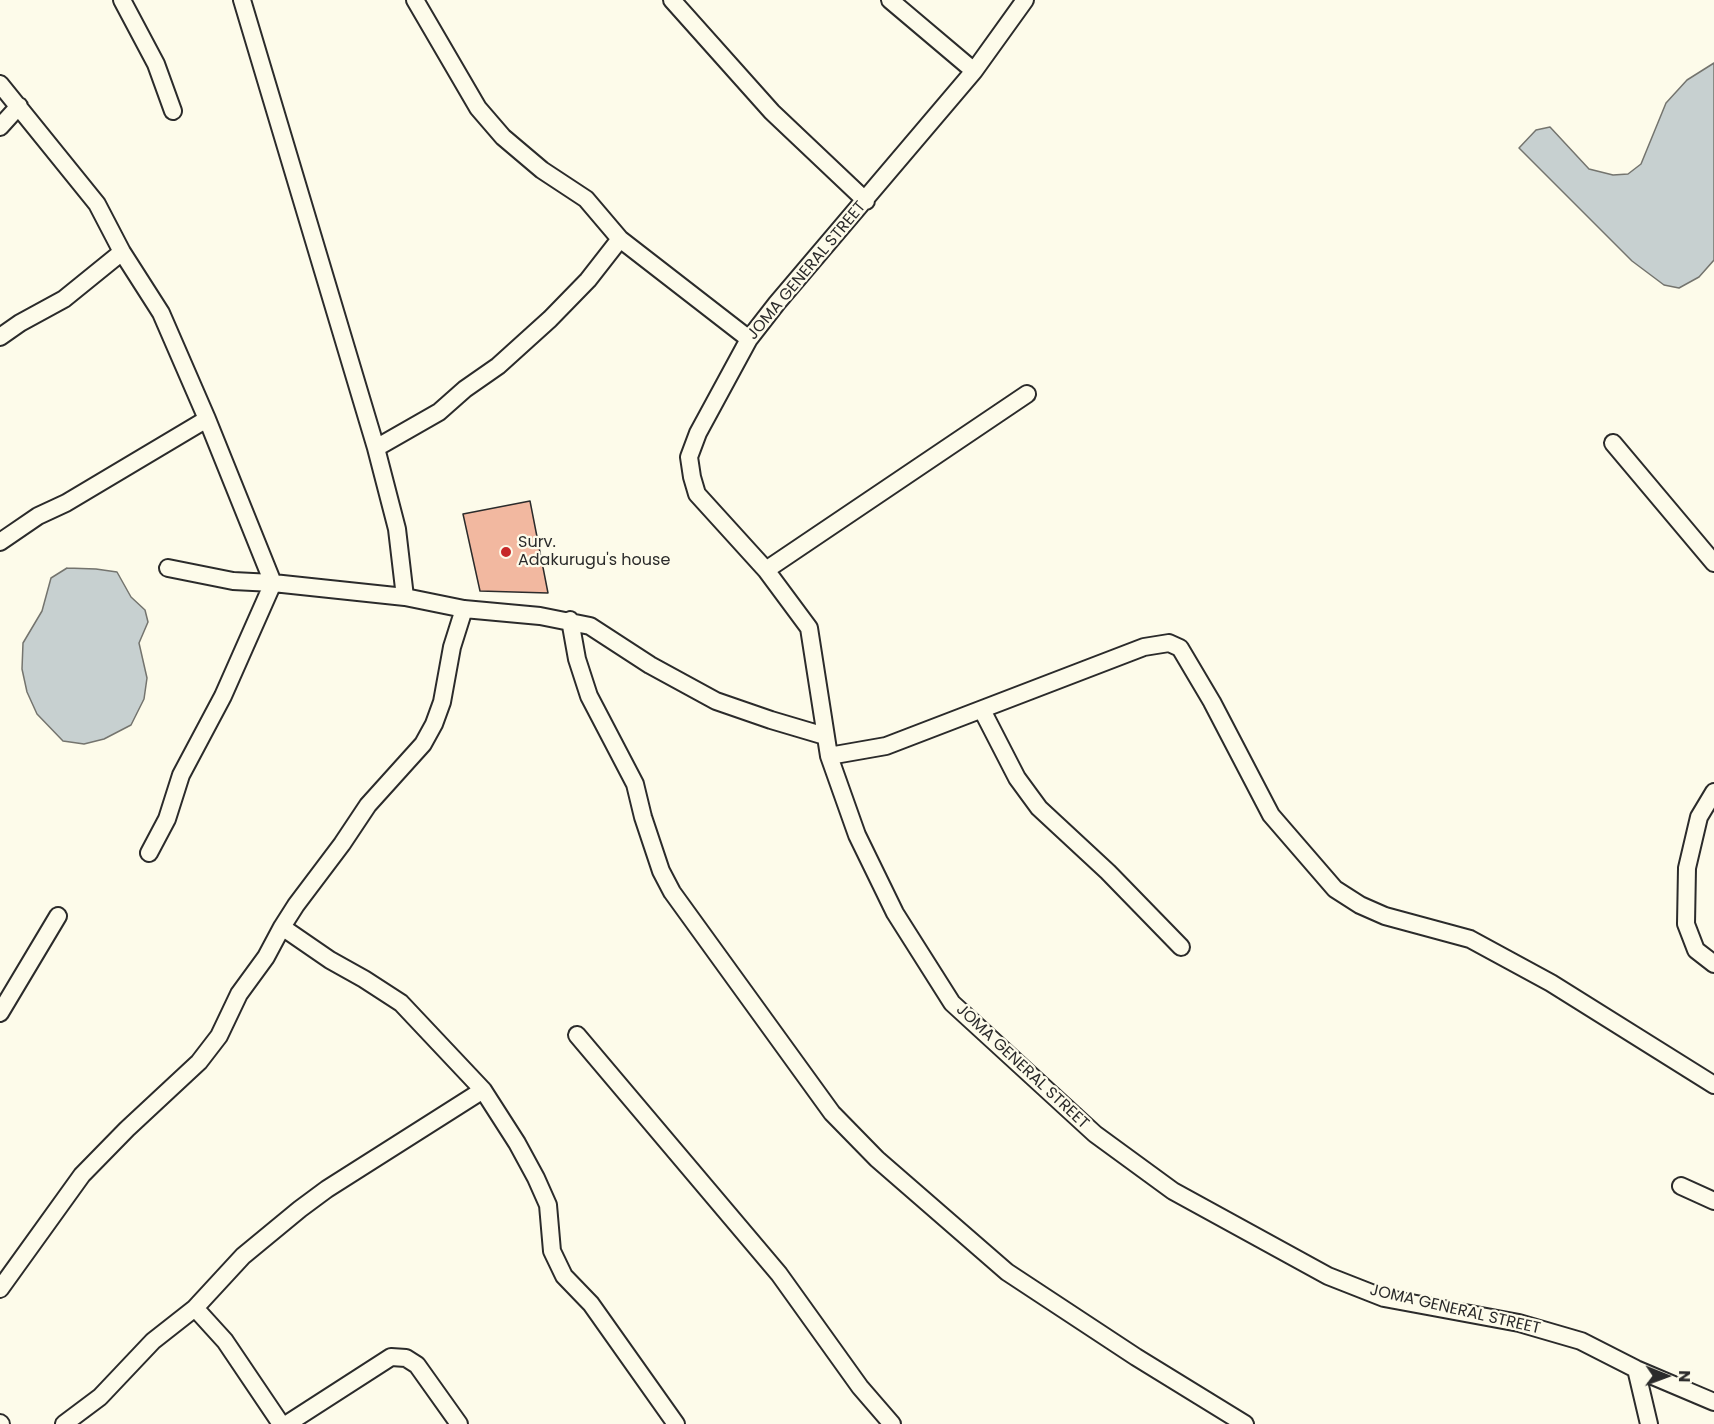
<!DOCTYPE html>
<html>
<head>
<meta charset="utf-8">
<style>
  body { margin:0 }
  #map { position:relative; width:1714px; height:1424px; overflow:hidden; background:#fdfbea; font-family:Poppins,sans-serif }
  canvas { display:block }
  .north { position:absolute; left:1636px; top:1346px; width:60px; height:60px; -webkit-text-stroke:4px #fdfbea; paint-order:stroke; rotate:91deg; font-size:16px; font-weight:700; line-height:24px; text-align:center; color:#2b2b2b }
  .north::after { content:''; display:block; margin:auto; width:21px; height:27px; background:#2b2b2b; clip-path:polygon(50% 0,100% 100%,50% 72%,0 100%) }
</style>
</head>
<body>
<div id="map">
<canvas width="1714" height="1424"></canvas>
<div class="north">N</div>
</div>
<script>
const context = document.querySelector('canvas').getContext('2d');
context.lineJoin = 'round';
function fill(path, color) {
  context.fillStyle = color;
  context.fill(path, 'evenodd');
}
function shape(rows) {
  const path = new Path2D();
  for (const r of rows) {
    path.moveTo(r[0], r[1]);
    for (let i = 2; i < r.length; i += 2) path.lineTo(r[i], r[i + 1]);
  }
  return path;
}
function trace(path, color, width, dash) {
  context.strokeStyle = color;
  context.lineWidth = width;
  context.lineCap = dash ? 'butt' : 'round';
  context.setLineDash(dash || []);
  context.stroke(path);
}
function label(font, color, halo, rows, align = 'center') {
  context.font = font + ' Poppins,sans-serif';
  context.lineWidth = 4.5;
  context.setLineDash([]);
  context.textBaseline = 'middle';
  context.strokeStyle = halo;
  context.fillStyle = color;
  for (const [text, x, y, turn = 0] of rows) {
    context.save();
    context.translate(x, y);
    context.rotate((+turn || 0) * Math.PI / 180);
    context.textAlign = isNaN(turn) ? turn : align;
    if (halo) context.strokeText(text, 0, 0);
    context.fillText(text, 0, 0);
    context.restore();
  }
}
const water = shape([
  [1714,63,1714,260,1699,277,1679,288,1664,285,1632,261,1519,148,1536,130,1550,127,1589,169,1613,175,1628,174,1641,164,1666,103,1687,80,1714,63],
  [67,568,96,569,117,572,131,597,145,610,148,622,139,643,147,678,144,699,131,725,104,739,84,744,63,741,37,714,27,692,22,669,23,643,42,611,51,578,67,568]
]);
fill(water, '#c7d0d0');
trace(water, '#74746e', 1.5);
const building = shape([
  [530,501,548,593,480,591,463,514,530,501]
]);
fill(building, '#f2b8a0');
trace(building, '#2b2b2b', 1.5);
const minor = shape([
  [122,0,156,64,173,111],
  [242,0,376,448,397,529,405,597,464,609,540,616,590,626,650,665,716,701,771,720,825,736],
  [415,0,478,108,503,137,542,170,586,199,620,239,749,339],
  [672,0,772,112,866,201],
  [890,0,974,71],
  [1025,0,974,71,777,303,749,339,698,433,689,457,692,477,697,494,766,570,809,628,829,756,857,835,895,913,952,1003,1095,1134,1173,1191,1328,1276,1384,1298,1519,1323,1581,1341,1636,1369,1714,1402],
  [0,84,97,204,122,252,161,313,207,419,273,583,223,696,181,775,167,819,149,853],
  [0,127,19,106],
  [0,337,20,323,64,299,122,252],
  [1613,443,1714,563],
  [376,448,439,412,465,389,498,366,550,319,588,280,620,239],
  [0,542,38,516,66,503,207,419],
  [168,568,233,581,273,583,405,597],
  [766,570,1027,394],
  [570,620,577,659,589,696,635,784,643,817,661,871,672,892,832,1113,877,1159,1007,1272,1136,1357,1245,1424],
  [982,710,1017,778,1039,808,1108,872,1181,947],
  [829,756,886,746,1144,647,1169,643,1180,648,1212,702,1271,815,1335,889,1360,905,1385,916,1470,939,1551,983,1714,1085],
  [1714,792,1699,817,1687,868,1686,924,1696,950,1714,964],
  [282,927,330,960,364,979,401,1003,483,1090,517,1143,536,1178,548,1205,552,1251,564,1276,591,1304,676,1424],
  [0,1013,58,916],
  [577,1035,779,1274,860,1387,892,1424],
  [1681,1186,1714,1201],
  [0,1289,82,1175,127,1129,199,1062,219,1036,239,994,266,957,282,927,296,905,342,844,368,805,423,744,434,724,442,702,452,647,464,609],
  [195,1308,225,1341,281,1424],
  [1636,1369,1649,1424],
  [0,1423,1,1424],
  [64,1424,100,1397,153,1341,195,1308,243,1256,300,1209,327,1189,483,1090],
  [287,1424,391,1357,406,1358,417,1365,459,1424]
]);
trace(minor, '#2b2b2b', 20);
trace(minor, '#fdfbea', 16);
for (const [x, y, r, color] of [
  [506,552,6,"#c62828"]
]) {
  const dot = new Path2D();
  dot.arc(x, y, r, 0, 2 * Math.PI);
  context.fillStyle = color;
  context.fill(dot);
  trace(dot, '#fdfbea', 2);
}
label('16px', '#2b2b2b', '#fdfbea', [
  ["JOMA GENERAL STREET",807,271,-50],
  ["JOMA GENERAL STREET",1022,1067,43],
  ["JOMA GENERAL STREET",1455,1310,13]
]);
label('16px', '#2b2b2b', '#fdfbea', [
  ["Surv.",518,543],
  ["Adakurugu's house",518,561]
], 'left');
</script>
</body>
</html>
